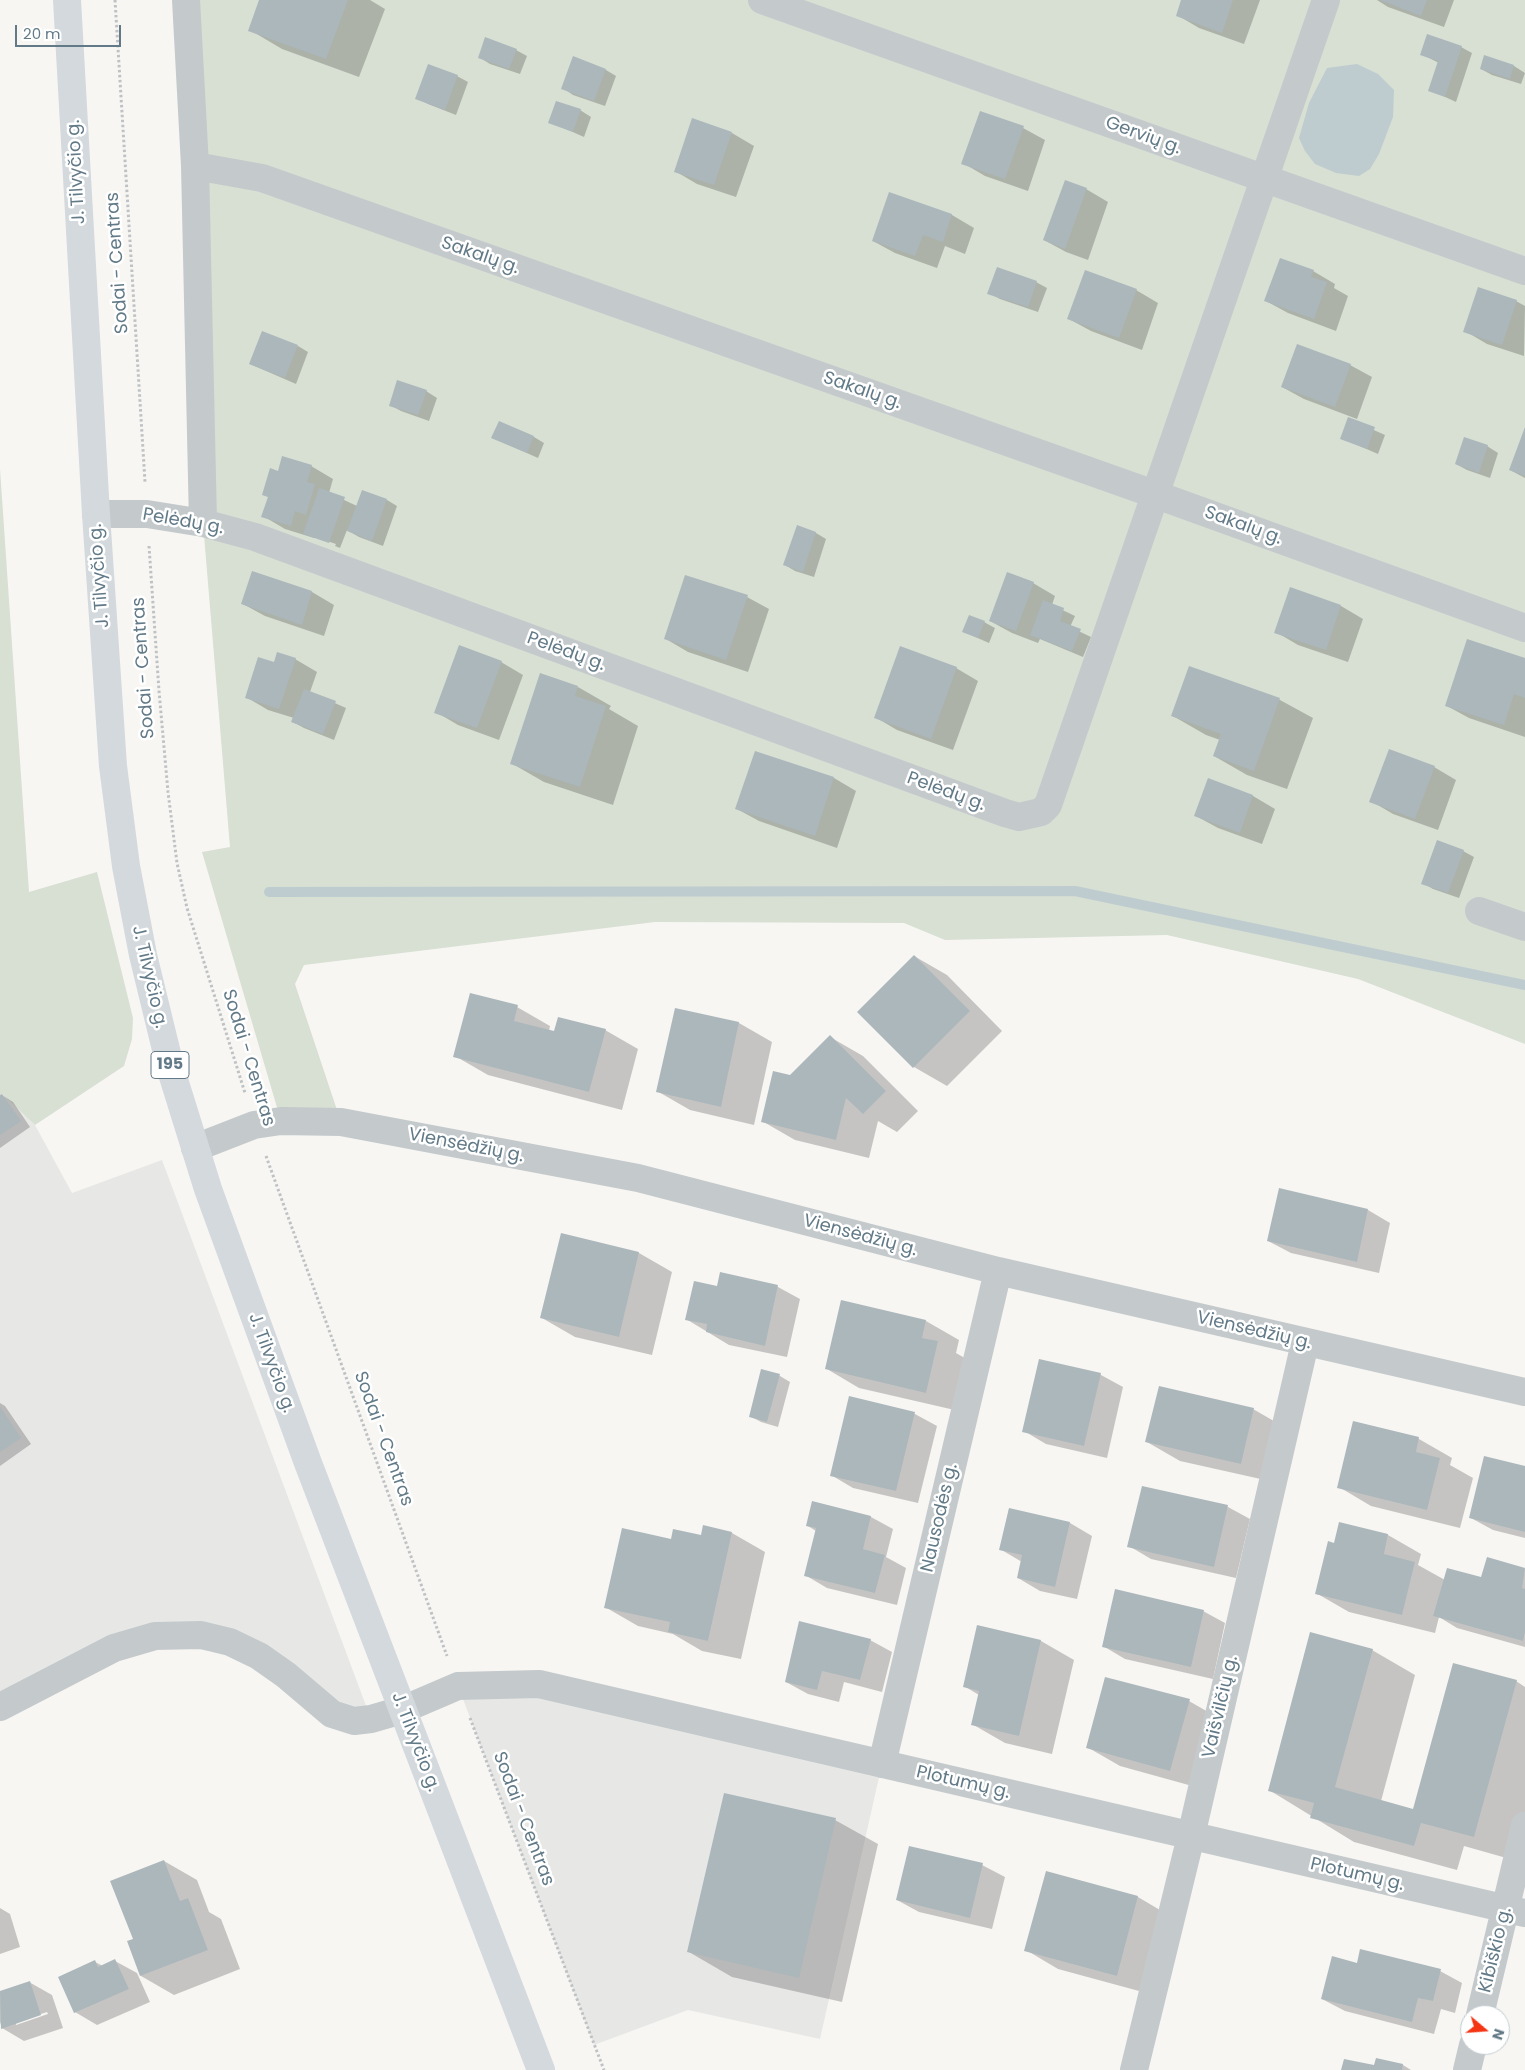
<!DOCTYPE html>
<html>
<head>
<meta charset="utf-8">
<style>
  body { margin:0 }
  #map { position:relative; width:1525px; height:2070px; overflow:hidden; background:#f7f6f3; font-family:Poppins,sans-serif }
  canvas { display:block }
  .north { position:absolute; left:1460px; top:2005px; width:50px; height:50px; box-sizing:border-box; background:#fff; border:1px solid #c0cacf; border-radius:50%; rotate:108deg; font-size:14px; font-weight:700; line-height:20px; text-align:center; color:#627a87 }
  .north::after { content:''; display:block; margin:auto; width:18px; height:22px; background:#f43615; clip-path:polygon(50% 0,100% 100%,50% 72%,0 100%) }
  .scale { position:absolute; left:15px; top:25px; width:106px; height:22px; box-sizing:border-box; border:2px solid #627a87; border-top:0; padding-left:6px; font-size:15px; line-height:18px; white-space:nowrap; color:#627a87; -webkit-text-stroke:4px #fff; paint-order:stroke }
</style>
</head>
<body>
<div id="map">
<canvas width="1525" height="2070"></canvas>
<div class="north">N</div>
<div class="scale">20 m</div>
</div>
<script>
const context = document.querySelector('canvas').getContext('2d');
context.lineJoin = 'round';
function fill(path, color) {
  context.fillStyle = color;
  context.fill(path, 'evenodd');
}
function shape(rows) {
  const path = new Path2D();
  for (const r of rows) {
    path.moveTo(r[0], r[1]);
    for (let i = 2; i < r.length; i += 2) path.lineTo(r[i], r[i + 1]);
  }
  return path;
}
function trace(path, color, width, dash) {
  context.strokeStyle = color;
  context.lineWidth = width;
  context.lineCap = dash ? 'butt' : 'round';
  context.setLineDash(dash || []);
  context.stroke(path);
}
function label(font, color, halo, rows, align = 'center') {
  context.font = font + ' Poppins,sans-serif';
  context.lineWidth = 5;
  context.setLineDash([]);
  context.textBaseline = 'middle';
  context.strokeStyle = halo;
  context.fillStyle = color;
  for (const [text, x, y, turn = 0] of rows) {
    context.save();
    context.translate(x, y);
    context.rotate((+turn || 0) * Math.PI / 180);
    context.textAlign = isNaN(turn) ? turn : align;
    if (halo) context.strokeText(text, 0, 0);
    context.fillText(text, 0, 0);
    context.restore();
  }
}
fill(shape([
  [2,1094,35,1125,72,1193,162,1160,371,1719,354,1721,259,1656,155,1636,0,1707,0,1095],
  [539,1684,882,1764,820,2039,688,2010,594,2045,458,1686]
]), '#e7e8e6');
fill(shape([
  [183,0,1525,0,1525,1044,1358,979,1167,935,945,940,904,923,655,922,304,965,295,984,341,1122,281,1121,202,852,230,847,203,523],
  [0,469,29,892,97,872,133,1018,132,1039,124,1066,35,1125,2,1094,0,1095]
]), '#d8dfd3');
fill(shape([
  [1357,64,1378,74,1394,90,1393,117,1379,154,1370,169,1359,176,1336,173,1315,164,1305,151,1299,138,1309,103,1327,68]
]), '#beccd0');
fill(shape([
  [261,0,370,0,385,9,359,77,282,49,250,30],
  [1183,0,1260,0,1244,44,1199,28,1177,15],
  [1377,0,1454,0,1444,27,1388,7],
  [1461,47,1472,53,1456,102,1430,90,1439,63,1421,54],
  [516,50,527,56,520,74,490,64,479,57],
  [1485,57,1514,66,1525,73,1521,84,1492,75,1481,69],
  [574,58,606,70,616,76,605,106,573,95,563,88],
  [457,76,468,82,456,115,428,104,417,98],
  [580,110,591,117,584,137,550,122],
  [1023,128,1045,140,1028,191,985,176,963,163],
  [732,133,754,146,736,197,697,184,675,171],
  [1086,189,1108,202,1088,260,1066,252,1044,240],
  [890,194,952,215,974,228,965,254,945,246,937,268,895,253,873,241],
  [1313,271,1335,284,1334,288,1348,296,1336,331,1288,313,1266,301],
  [1086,272,1136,290,1158,303,1142,350,1091,331,1069,319],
  [1036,282,1047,288,1038,312,1000,299,989,293],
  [1516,301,1525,306,1524,356,1487,344,1465,331],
  [298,346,308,352,296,384,250,364],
  [1350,365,1372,377,1357,419,1304,399,1282,387],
  [426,391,437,398,429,421,401,411,390,405],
  [1349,419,1385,435,1378,454,1341,438],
  [1525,430,1525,478,1510,470],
  [534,437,544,443,538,458,493,438],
  [1487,446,1498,453,1490,478,1467,470,1456,464],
  [311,466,333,479,329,493,357,506,387,500,397,506,383,546,359,537,347,530,340,548,335,546,336,544,315,537,314,538,285,529,263,516,279,472],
  [798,526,816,533,826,539,814,577,795,571,785,565],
  [253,572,312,592,334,605,324,636,265,616,243,604],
  [1033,583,1055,596,1052,605,1075,616,1070,627,1091,637,1083,657,1040,639,1038,643,1012,633,990,621],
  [747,597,769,609,748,672,688,652,666,639],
  [1341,606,1363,619,1348,662,1298,645,1276,632],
  [984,622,995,628,989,643,964,632],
  [295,659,317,672,310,692,346,708,334,740,304,728,293,722,294,718,268,710,246,697,275,663],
  [1525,659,1525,737,1469,718,1447,706],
  [501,662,523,675,499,740,458,725,436,712],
  [956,668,978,681,953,750,897,730,875,717],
  [1190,668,1280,700,1313,718,1287,789,1247,775,1214,756,1220,740,1206,735,1173,716],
  [578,687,611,706,609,709,638,726,613,805,544,782,511,763],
  [1434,767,1456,780,1438,830,1393,814,1371,801],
  [834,778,856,791,837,848,759,821,737,809],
  [1209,780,1253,796,1275,809,1262,844,1218,828,1196,816],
  [1463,851,1474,857,1459,898,1433,889,1423,883],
  [914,956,947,975,1002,1031,947,1086,914,1067,859,1012],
  [517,1007,550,1026,549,1031,554,1033,605,1030,638,1049,622,1110,488,1075,455,1056],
  [676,1009,739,1023,772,1042,754,1125,690,1110,657,1091],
  [830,1037,863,1056,918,1111,897,1132,878,1121,869,1158,795,1140,762,1121,791,1077],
  [2,1095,13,1102,30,1127,0,1148,0,1097],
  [1368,1210,1390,1223,1379,1273,1291,1253,1268,1241],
  [562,1234,639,1253,672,1272,652,1355,575,1337,542,1318],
  [717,1287,778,1287,800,1299,787,1357,729,1345,686,1319],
  [842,1302,926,1321,959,1340,956,1353,970,1361,959,1411,859,1388,827,1369],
  [1040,1361,1101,1375,1123,1387,1107,1458,1046,1444,1024,1431],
  [762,1371,780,1376,790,1382,778,1427,761,1422,750,1416],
  [850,1398,915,1414,937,1426,918,1503,853,1488,831,1475],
  [0,1403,5,1406,31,1444,0,1466],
  [1253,1409,1286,1428,1274,1482,1180,1461,1147,1442],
  [1354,1423,1419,1439,1452,1458,1450,1465,1473,1478,1460,1528,1371,1506,1339,1487],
  [1525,1467,1525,1538,1493,1530,1471,1518],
  [1143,1487,1228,1507,1250,1519,1236,1578,1151,1559,1129,1546],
  [813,1503,871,1517,893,1529,886,1557,906,1568,897,1605,827,1588,805,1575,816,1531,808,1526],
  [1009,1509,1070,1523,1092,1536,1077,1599,1040,1591,1018,1578,1022,1562,1000,1549],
  [1340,1523,1388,1535,1421,1554,1418,1565,1445,1580,1482,1579,1488,1558,1525,1569,1525,1647,1457,1628,1439,1617,1435,1633,1349,1612,1316,1593,1335,1544],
  [732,1533,765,1552,741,1659,702,1651,673,1634,638,1626,605,1607,672,1541],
  [1203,1611,1225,1623,1213,1679,1125,1659,1103,1646],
  [978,1627,1041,1641,1074,1660,1052,1754,1005,1743,972,1724,979,1695,964,1686],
  [870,1640,892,1652,882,1692,844,1682,839,1702,808,1694,786,1682],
  [1372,1650,1415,1675,1381,1801,1414,1810,1516,1681,1525,1687,1525,1832,1517,1861,1464,1846,1457,1870,1354,1842,1269,1790],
  [1189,1701,1222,1720,1203,1789,1120,1766,1087,1747],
  [835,1820,878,1844,842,2002,732,1977,689,1952],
  [164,1861,197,1880,209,1912,221,1919,240,1969,174,1995,141,1976,128,1942,134,1940],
  [982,1865,1005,1877,992,1929,919,1912,897,1900],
  [1138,1897,1170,1916,1150,1994,1058,1969,1026,1950],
  [0,1908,10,1914,20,1947,0,1954],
  [115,1961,137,1973,150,2002,97,2025,75,2012,95,1962,103,1966],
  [1358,1964,1440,1971,1462,1983,1455,2013,1441,2009,1434,2034,1345,2011,1322,1999],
  [29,1982,52,1995,63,2028,24,2041,2,2028,0,2022,0,1993],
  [47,2012,48,2014,16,2025,16,2022],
  [1403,2065,1411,2070,1342,2070,1375,2067]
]), '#0003');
trace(shape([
  [269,892,1075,891,1525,985]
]), '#beccd0', 10);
fill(shape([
  [259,0,348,0,326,59,248,31],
  [1181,0,1233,0,1222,33,1176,16],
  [1380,0,1427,0,1421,16],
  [1427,34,1462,46,1445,97,1428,91,1438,61,1420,55],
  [485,37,517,49,509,69,478,58],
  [1484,55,1514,65,1510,79,1480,69],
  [573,56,606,69,594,101,561,89],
  [428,64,458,75,445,110,415,99],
  [556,101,581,109,573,132,548,123],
  [980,111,1024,126,1005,179,961,164],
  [692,118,732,132,714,185,674,172],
  [1065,180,1087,188,1065,249,1043,240],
  [889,192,952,214,943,242,923,235,915,256,872,241],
  [1280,258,1314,270,1311,277,1327,282,1314,319,1264,301],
  [997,267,1037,281,1028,307,987,294],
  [1085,270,1137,289,1119,338,1067,319],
  [1478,287,1517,300,1502,345,1463,332],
  [262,331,298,345,285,378,249,364],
  [1297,344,1351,364,1335,407,1281,387],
  [397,380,427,390,418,415,389,406],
  [1348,417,1375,427,1367,449,1340,439],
  [499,421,534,436,527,453,491,438],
  [1525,427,1525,476,1509,470],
  [1464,437,1488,445,1479,473,1455,464],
  [282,456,312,465,307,482,315,484,306,515,295,511,291,526,261,517,268,497,262,495,270,468,278,471],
  [319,488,345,497,329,543,303,534],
  [362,490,387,499,372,541,347,531],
  [797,525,816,532,803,572,783,565],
  [252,571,312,591,302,625,241,604],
  [1007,572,1034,582,1016,631,989,621],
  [685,575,748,595,726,660,664,639],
  [1290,587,1341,605,1326,650,1274,633],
  [1043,600,1064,608,1060,621,1081,629,1072,651,1030,635],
  [969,615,985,621,978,638,962,632],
  [1467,639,1525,658,1525,698,1514,694,1504,725,1445,706],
  [459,645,502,661,477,728,434,713],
  [900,646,957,667,931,739,874,718],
  [277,652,296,658,279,709,245,698,258,657,274,662],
  [1189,666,1280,698,1254,771,1213,756,1221,734,1171,716],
  [540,673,578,686,575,696,606,706,580,787,510,764],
  [304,689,336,701,323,734,291,722],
  [1389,749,1435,766,1415,819,1369,802],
  [755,751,834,777,815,836,735,809],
  [1208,778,1253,795,1240,833,1194,816],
  [1437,840,1464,850,1448,893,1421,884],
  [914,955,970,1011,913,1068,857,1012],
  [470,993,518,1005,514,1021,554,1031,558,1017,606,1029,589,1092,453,1057],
  [675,1008,739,1022,721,1107,656,1092],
  [830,1035,886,1091,863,1114,846,1098,836,1140,761,1122,773,1071,790,1075],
  [2,1094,21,1121,0,1135,0,1095],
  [1279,1188,1368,1209,1357,1262,1267,1241],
  [561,1233,639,1252,619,1337,540,1318],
  [720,1272,778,1285,765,1346,706,1332,707,1324,685,1320,694,1281,717,1286],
  [841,1300,926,1320,922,1338,938,1341,926,1393,825,1369],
  [1039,1359,1101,1373,1084,1446,1022,1432],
  [761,1369,780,1374,767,1422,749,1417],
  [1159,1386,1254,1408,1241,1464,1145,1442],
  [849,1396,915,1412,896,1491,830,1476],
  [0,1407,21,1438,0,1452],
  [1353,1421,1419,1437,1416,1452,1440,1458,1427,1510,1337,1488],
  [1484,1456,1525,1466,1525,1532,1469,1518],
  [1142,1486,1228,1505,1214,1567,1127,1547],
  [812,1501,871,1516,863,1549,885,1555,875,1593,804,1576,816,1528,806,1526],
  [1009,1508,1070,1522,1055,1587,1017,1578,1022,1555,999,1550],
  [1339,1522,1388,1534,1384,1554,1415,1562,1402,1615,1315,1594,1328,1541,1334,1543],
  [703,1525,732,1532,708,1641,668,1632,670,1622,604,1608,622,1528,671,1539,673,1529,701,1535],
  [1487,1557,1525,1568,1522,1588,1525,1589,1525,1632,1523,1641,1433,1616,1447,1568,1481,1577],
  [1115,1589,1204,1610,1191,1667,1102,1647],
  [799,1621,871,1639,860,1680,822,1671,817,1690,785,1682],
  [977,1625,1041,1640,1019,1736,971,1725,979,1691,963,1687],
  [1310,1632,1373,1649,1335,1787,1413,1809,1453,1663,1517,1680,1474,1837,1421,1823,1414,1846,1310,1818,1314,1803,1268,1791],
  [1105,1677,1190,1699,1170,1771,1086,1748],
  [724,1793,836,1818,799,1978,687,1952],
  [909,1846,983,1863,970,1918,896,1900],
  [164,1860,180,1901,188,1898,208,1950,140,1976,127,1941,133,1939,110,1881],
  [1046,1871,1138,1896,1117,1976,1024,1951],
  [1360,1949,1441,1969,1433,2001,1418,1998,1412,2022,1321,1999,1332,1956,1357,1963],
  [115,1959,129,1989,74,2013,58,1977,95,1960,98,1967],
  [30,1981,41,2015,1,2029,0,1991],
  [1376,2058,1403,2064,1402,2070,1341,2070,1344,2059,1374,2065]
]), '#acb7bb');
trace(shape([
  [115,0,145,482],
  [149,546,159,691,168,792,177,863,187,908,245,1093],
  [266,1156,447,1656],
  [470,1718,604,2070]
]), '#bfc2c4', 3, [2.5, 2.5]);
trace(shape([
  [186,0,195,166,203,523],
  [762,0,1525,271],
  [195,166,262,178,1154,494,1525,628],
  [96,514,147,514,203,523,255,537,1005,813,1019,817,1041,812,1048,805,1326,0],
  [1479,911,1525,927],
  [195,1148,254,1125,281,1121,341,1122,638,1178,998,1271,1525,1392],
  [0,1707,114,1648,155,1636,201,1635,230,1642,259,1656,286,1675,332,1714,354,1721,371,1719,402,1710,458,1686,539,1684,1525,1913],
  [882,1764,998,1271],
  [1480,2015,1525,1826],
  [1134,2070,1191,1836,1305,1343],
  [1467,2070,1473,2045]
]), '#c4c9cc', 28);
trace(shape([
  [67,0,96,514,113,766,126,866,143,955,171,1070,208,1189,308,1463,541,2070]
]), '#d3d9dd', 28);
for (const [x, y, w] of [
  [170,1065,38]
]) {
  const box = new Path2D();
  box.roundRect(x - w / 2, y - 13.5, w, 27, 4);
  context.fillStyle = '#fff';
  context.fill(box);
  trace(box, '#627a87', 1);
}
label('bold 16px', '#627a87', null, [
  ["195",170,1065]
]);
label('18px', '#627a87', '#fff', [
  ["Gervių g.",1143,136,20],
  ["J. Tilvyčio g.",77,172,-93],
  ["Sakalų g.",480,256,19],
  ["Sodai - Centras",118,263,-94],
  ["Sakalų g.",862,391,19],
  ["Pelėdų g.",183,522,10],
  ["Sakalų g.",1243,526,20],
  ["J. Tilvyčio g.",100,576,-94],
  ["Pelėdų g.",566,652,20],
  ["Sodai - Centras",144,668,-94],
  ["Pelėdų g.",946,792,20],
  ["J. Tilvyčio g.",149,977,77],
  ["Sodai - Centras",248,1058,73],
  ["Viensėdžių g.",466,1146,11],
  ["Viensėdžių g.",860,1236,15],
  ["Viensėdžių g.",1254,1331,13],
  ["J. Tilvyčio g.",271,1363,70],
  ["Sodai - Centras",383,1439,70],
  ["Nausodės g.",940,1518,-77],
  ["Vaišvilčių g.",1221,1707,-77],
  ["J. Tilvyčio g.",415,1742,69],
  ["Plotumų g.",963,1783,13],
  ["Sodai - Centras",523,1819,69],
  ["Plotumų g.",1357,1875,13],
  ["Kibiškio g.",1496,1950,-76]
]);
</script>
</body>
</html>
